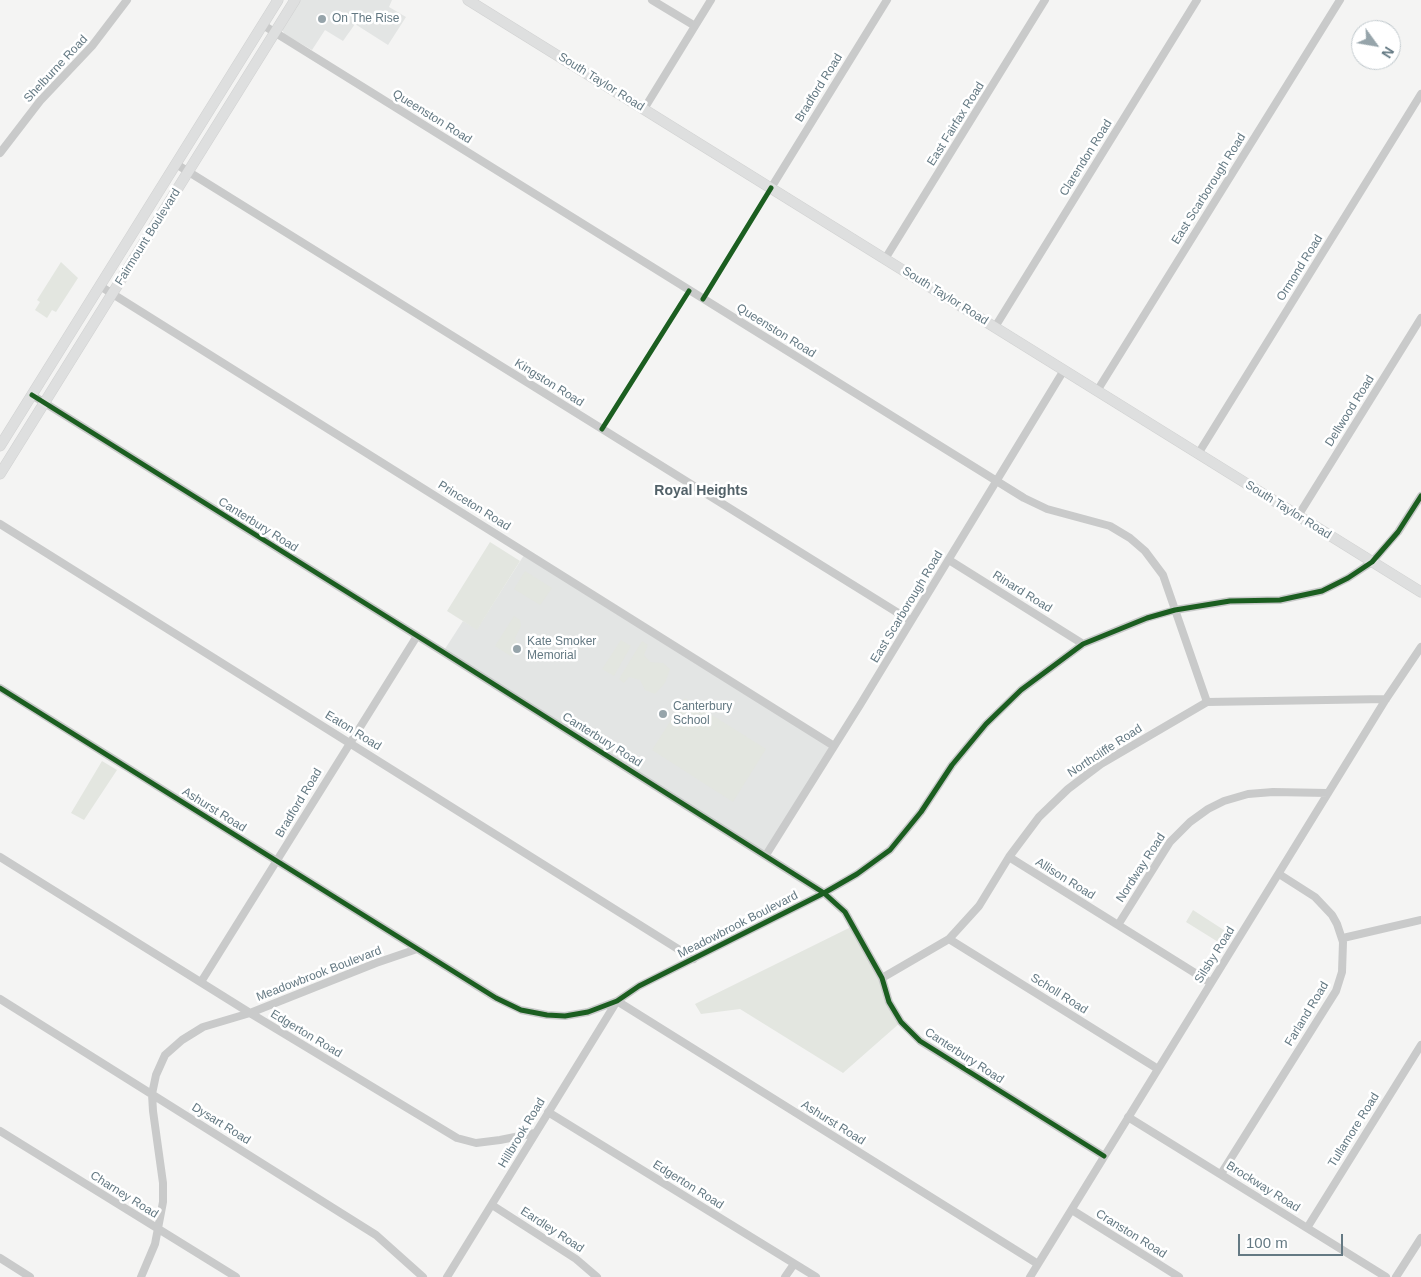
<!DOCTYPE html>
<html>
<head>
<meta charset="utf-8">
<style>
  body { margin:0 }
  #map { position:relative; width:1421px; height:1277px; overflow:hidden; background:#f4f4f3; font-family:Arial,sans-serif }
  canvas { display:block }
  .north { position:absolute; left:1351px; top:20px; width:50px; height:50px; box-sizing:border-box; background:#fff; border:1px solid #c1c9cd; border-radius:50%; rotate:122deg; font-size:14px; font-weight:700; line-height:20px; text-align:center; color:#647983 }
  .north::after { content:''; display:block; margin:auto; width:18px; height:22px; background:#96a4aa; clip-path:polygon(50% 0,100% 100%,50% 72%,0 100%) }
  .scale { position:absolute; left:1238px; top:1234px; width:105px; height:22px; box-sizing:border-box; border:2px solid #647983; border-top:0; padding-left:6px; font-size:15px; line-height:18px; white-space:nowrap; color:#647983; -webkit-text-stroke:4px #fff; paint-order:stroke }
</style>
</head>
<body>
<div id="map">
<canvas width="1421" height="1277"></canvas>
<div class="north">N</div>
<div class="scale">100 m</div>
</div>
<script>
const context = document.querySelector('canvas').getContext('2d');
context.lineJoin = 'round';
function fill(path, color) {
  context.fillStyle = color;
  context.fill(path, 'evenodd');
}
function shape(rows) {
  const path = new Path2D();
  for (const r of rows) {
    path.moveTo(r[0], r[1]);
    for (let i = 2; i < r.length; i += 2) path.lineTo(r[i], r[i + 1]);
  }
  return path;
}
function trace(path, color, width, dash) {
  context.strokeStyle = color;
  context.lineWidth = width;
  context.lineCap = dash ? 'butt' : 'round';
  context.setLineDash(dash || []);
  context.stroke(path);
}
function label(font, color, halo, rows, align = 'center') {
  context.font = font + ' Arial,sans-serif';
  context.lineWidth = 5;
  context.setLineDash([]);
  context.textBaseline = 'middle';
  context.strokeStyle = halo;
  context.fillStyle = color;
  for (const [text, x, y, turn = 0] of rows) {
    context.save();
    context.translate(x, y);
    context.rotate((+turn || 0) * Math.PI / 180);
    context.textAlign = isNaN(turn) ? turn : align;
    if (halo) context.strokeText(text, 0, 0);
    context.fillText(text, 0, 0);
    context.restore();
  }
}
fill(shape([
  [299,0,392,0,389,7,406,17,388,45,355,24,343,41,325,30,312,50,284,34,282,29],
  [526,552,834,746,766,855,443,652,463,621,477,629]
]), '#e3e5e4');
fill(shape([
  [61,262,78,278,56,312,52,310,47,318,35,310,40,302,37,300],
  [490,542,520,561,477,630,447,611],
  [525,571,552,588,541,604,540,605,514,589],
  [514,616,520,620,521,626,515,638,519,646,512,657,495,646],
  [621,640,631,646,614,676,602,669],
  [642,641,648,645,644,655,650,662,663,663,670,669,665,683,655,694,645,690,640,680,629,677,624,683,619,679],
  [685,698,766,749,733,802,652,750],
  [102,761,117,770,84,820,71,813],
  [1193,910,1230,934,1223,945,1186,922],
  [853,926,901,1022,843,1073,740,1009,701,1014,695,1004]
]), '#e3e6e0');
const major = shape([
  [468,0,1421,592],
  [0,446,278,0],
  [0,474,295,0]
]);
trace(major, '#d0d1d1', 11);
trace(shape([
  [652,0,695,26],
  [263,25,1024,498,1047,509,1110,526,1130,538,1145,551,1163,575,1207,702],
  [644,109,711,0],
  [0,153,40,101,92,46,127,0],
  [176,164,911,621],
  [771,188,887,0],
  [885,259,1045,0],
  [100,286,834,746],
  [995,327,1197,0],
  [1097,391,1340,0],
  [32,395,443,652,824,893,845,912,882,978,889,1002,901,1022,920,1041,1104,1156],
  [1198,454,1421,94],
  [1298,516,1421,318],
  [0,524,694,959],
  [949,560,1083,644],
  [0,688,496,998,521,1010,547,1015,565,1016,588,1012,617,1001,639,986,824,893,857,874,890,850,921,812,952,765,986,724,1021,690,1083,644,1147,618,1175,610,1230,601,1280,600,1322,591,1348,578,1372,562,1398,532,1421,496],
  [766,855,860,705,1064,370],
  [0,857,250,1013,457,1138,476,1143,500,1140,535,1133],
  [1009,857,1211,983],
  [1118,925,1170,842,1190,822,1208,809,1224,801,1248,794,1273,792,1328,793],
  [1343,938,1421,920],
  [949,939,1158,1069],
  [882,978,949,939,979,906,1009,857,1039,817,1068,789,1101,764,1207,702,1386,699],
  [201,982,417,636],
  [0,999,376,1235,423,1277],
  [617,1001,1038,1264],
  [548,1112,816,1277],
  [1128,1117,1386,1277],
  [0,1131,236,1277],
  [1221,1174,1336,991,1342,972,1343,942,1337,924,1332,915,1315,897,1279,874],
  [492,1205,576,1259,597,1277],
  [1072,1210,1179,1277],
  [1307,1228,1421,1045],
  [0,1258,30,1277],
  [141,1277,155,1244,163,1202,163,1183,153,1111,152,1094,156,1075,165,1055,182,1040,203,1027,250,1013,376,963,417,949],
  [447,1277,617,1001],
  [785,1277,794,1264],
  [1030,1277,1386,699,1421,647],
  [1396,1277,1421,1238]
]), '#c9caca', 8);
trace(major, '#dedfdf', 10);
trace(shape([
  [703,299,771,188],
  [32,395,443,652,824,893,845,912,882,978,889,1002,901,1022,920,1041,1104,1156],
  [602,429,689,291],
  [0,688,496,998,521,1010,547,1015,565,1016,588,1012,617,1001,639,986,824,893,857,874,890,850,921,812,952,765,986,724,1021,690,1083,644,1147,618,1175,610,1230,601,1280,600,1322,591,1348,578,1372,562,1398,532,1421,496]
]), '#1b5e20', 5);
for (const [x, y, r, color] of [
  [322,19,5,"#96a4aa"],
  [517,649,5,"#96a4aa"],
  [663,714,5,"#96a4aa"]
]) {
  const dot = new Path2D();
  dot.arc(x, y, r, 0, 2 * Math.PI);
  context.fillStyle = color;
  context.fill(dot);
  trace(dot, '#fff', 2);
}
label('12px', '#647983', '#fff', [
  ["On The Rise",332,19],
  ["Kate Smoker",527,642],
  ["Memorial",527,656],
  ["Canterbury",673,707],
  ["School",673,721]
], 'left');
label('12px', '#647983', '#fff', [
  ["Shelburne Road",56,69,-47],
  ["South Taylor Road",601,82,32],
  ["Bradford Road",819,88,-58],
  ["Queenston Road",432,117,32],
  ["East Fairfax Road",956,124,-58],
  ["Clarendon Road",1086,158,-58],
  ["East Scarborough Road",1209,189,-58],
  ["Fairmount Boulevard",148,237,-58],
  ["Ormond Road",1300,268,-58],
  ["South Taylor Road",945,296,32],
  ["Queenston Road",776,331,32],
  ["Kingston Road",549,383,32],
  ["Dellwood Road",1350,411,-58],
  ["Princeton Road",474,506,32],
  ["South Taylor Road",1288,510,32],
  ["Canterbury Road",258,525,32],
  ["Rinard Road",1022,592,32],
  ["East Scarborough Road",907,607,-59],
  ["Eaton Road",353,731,32],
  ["Canterbury Road",602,740,32],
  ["Northcliffe Road",1105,751,-33],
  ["Bradford Road",299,803,-59],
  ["Ashurst Road",214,810,32],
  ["Nordway Road",1141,868,-57],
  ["Allison Road",1065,879,32],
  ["Meadowbrook Boulevard",738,925,-27],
  ["Silsby Road",1215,955,-58],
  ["Meadowbrook Boulevard",319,974,-21],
  ["Scholl Road",1059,994,32],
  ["Farland Road",1307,1014,-59],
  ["Edgerton Road",306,1034,31],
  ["Canterbury Road",964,1056,33],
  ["Ashurst Road",833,1123,32],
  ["Dysart Road",221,1124,32],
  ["Tullamore Road",1354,1130,-58],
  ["Hillbrook Road",522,1133,-59],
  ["Edgerton Road",688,1185,32],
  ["Brockway Road",1263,1187,32],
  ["Charney Road",124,1195,32],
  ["Eardley Road",552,1230,33],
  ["Cranston Road",1131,1234,32]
]);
label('bold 14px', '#526168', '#fff', [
  ["Royal Heights",701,491]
]);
</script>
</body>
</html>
